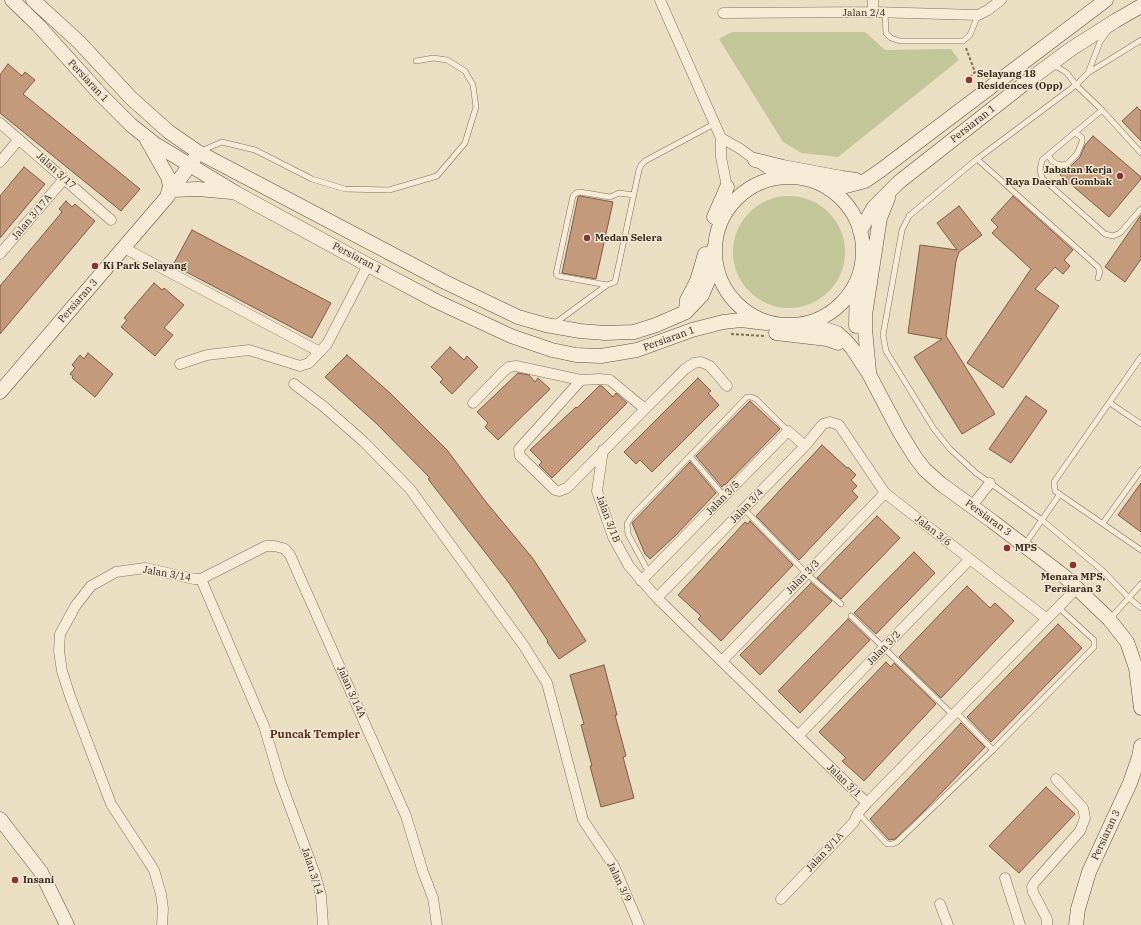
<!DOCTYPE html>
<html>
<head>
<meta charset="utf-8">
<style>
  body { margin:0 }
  canvas { display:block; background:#eadec3 }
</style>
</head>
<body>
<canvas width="1141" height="925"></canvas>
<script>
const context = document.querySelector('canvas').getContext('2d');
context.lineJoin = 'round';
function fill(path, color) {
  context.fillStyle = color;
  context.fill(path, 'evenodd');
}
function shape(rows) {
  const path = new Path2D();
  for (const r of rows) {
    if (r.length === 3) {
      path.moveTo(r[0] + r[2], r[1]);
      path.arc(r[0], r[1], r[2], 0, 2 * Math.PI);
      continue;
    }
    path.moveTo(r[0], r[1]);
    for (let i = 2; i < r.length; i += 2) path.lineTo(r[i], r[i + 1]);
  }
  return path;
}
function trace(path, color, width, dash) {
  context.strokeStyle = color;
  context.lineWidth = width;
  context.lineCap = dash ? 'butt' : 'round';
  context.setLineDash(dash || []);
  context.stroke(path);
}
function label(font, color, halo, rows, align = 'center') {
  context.font = font + ' "IBM Plex Serif",serif';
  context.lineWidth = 3;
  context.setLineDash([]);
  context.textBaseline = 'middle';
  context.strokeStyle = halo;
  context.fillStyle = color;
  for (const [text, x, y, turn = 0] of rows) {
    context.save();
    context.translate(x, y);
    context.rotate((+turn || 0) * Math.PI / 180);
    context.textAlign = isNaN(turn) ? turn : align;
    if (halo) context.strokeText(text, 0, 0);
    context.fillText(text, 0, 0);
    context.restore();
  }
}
fill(shape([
  [732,32,865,32,885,50,951,49,959,60,838,157,802,153,783,142,719,39],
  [789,252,56]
]), '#c2c698');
const building = shape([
  [8,64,22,76,25,72,35,80,23,94,140,189,121,211,0,113,0,75,8,64],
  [1137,107,1141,111,1141,141,1122,121,1137,107],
  [1093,136,1141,177,1141,179,1109,217,1060,175,1065,169,1070,167,1080,157,1085,145,1093,136],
  [24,167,45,184,0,238,0,196,24,167],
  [580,196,613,202,596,279,562,273,578,197,580,196],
  [1013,196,1073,250,1064,260,1070,266,1063,274,1055,267,1035,289,1059,306,1003,388,967,363,1031,269,992,233,998,227,991,220,1013,196],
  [66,201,72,207,75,204,95,221,0,334,0,286,62,212,59,209,66,201],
  [959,206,982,235,959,252,956,261,946,336,995,414,962,434,914,357,942,339,908,333,920,245,957,250,937,223,959,206],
  [1141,215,1141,259,1125,282,1105,267,1141,215],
  [192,230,331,303,312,338,173,265,192,230],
  [154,283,162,290,164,288,184,305,164,328,173,335,155,356,121,327,127,320,124,318,154,283],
  [450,347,464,360,467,356,478,367,452,394,440,382,443,379,431,367,450,347],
  [88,353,113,374,95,397,72,378,73,376,70,374,75,368,72,365,80,355,84,359,88,353],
  [347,355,390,393,447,450,486,502,534,560,586,641,559,659,547,642,548,641,509,583,428,479,430,478,377,424,325,377,347,355],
  [518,373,529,375,535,382,538,378,550,389,498,440,485,427,488,423,477,412,518,373],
  [698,378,711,391,708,393,719,405,652,472,640,460,636,464,624,452,698,378],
  [599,386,602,386,613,397,616,393,627,403,552,478,539,465,542,462,530,450,576,407,577,408,599,386],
  [1026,396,1047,411,1011,463,989,449,1026,396],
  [750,401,780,429,725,485,724,484,722,487,696,456,750,401],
  [822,445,847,468,848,467,856,475,851,480,857,486,852,491,858,497,799,560,756,516,822,445],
  [690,462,716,493,675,536,650,559,645,554,632,523,690,462],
  [1141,483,1141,532,1118,515,1141,483],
  [877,516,900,538,841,599,817,578,877,516],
  [750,521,793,565,721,641,698,619,701,616,678,595,745,522,748,524,750,521],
  [914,552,935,573,876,634,854,613,914,552],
  [811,583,832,601,760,675,740,655,811,583],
  [967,586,990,608,995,603,1014,621,941,698,899,657,967,586],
  [848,619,870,640,800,713,778,691,848,619],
  [1058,624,1082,648,991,742,967,717,1058,624],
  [886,662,891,667,894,663,936,704,864,781,842,761,846,758,819,732,886,662],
  [604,665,617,715,615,715,626,756,623,757,634,798,601,807,590,766,592,766,581,725,584,724,570,675,604,665],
  [961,723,985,747,924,811,895,839,889,840,870,819,961,723],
  [1046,787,1075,814,1019,873,989,846,1046,787]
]);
fill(building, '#c49a7d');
trace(building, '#7f5b44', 1);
const lane = shape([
  [885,13,886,33,891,38,900,41,963,41,970,35,978,15],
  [1141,40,1088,73,1076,85,977,159,909,216,902,230,883,335,886,351,934,429,950,449,976,473,1042,520,1103,571,1129,598,1141,608],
  [1053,66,1059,68,1067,73,1076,85,1102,110,1141,153],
  [1088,73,1100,42,1107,32],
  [1102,110,1042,160,1040,170,1042,178,1105,234,1113,236,1120,233,1141,209],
  [201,151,222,142,255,150,312,179,345,189,389,190,437,176,465,143,476,107,473,85,465,71,447,60,433,58,416,61],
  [1048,155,1052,161,1057,164,1062,165,1067,164,1077,154,1082,142,1082,138,1075,132],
  [977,159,1098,267,1100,272,1098,278],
  [607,285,558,276,556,274,573,196,576,193,580,192,610,197,619,193,634,195],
  [552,323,558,321,607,285,615,282,639,170,641,165,645,161,714,124],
  [1141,357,1054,482,1055,491,1141,550],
  [1110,403,1141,424],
  [690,456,725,497],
  [744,509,807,574,841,604],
  [1103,523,1141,470],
  [1025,544,1060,494],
  [649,573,628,534,627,524,632,516,747,397,751,397,756,399,788,431],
  [851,616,953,715],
  [1110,619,1141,584],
  [956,712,993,750],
  [858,813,887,844,892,844,897,842,993,750,1094,647,1094,640,1059,608]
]);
const street = shape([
  [660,0,721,138,721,157,727,187,726,211],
  [873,0,873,12],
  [723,13,873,12,978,15,988,10,1001,0],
  [0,123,111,220],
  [721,138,739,148,779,177],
  [0,162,19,139],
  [124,248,320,352],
  [0,254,64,179],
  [180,364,207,355,249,350,300,366,309,363,327,344,368,265],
  [581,380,519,449,520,456,555,490,559,491,567,488,645,409,685,369,694,363,701,362,710,366,727,386],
  [294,384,323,406,363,441,410,489,524,646,547,683,583,820,614,866,639,925],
  [473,403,504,371,509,367,516,366,581,380,600,379,610,380,645,409],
  [603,450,597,491,613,537,629,566,657,598,867,803],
  [972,506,990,483],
  [201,579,264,726,280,780,315,874,321,896,323,925],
  [641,581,788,431,805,446],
  [657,598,805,446,823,424,830,422,839,425,885,493,1047,619],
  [722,661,885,493],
  [798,736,970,559],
  [1005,878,1020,925],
  [781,899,854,822,858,813,867,803,1077,588],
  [940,904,948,925],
  [162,925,163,909,161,894,154,870,111,804,70,696,62,671,59,651,60,634,76,605,91,586,116,572,145,568,194,579,201,579,266,546,275,546,285,549,290,555,406,816,423,872,433,898,437,925],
  [1047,925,1047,919,1033,892,1032,887,1035,882,1080,831,1085,818,1083,808,1056,779]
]);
const secondary = shape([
  [12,0,38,25,100,94,131,125,155,144,236,193,368,265,436,301,511,336,552,350,576,355,601,356,637,350,692,330,723,322,741,320,766,323],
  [33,0,79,42,131,98,169,132,198,152,445,282,518,317,546,325,580,331,605,333,634,332,656,325,686,312,702,295,708,281,714,248],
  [147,140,168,177,170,186,167,197],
  [755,160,783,167,842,178,856,180],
  [789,251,74],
  [829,189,846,186,865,181,881,170,1106,0],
  [173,190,198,189,231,192],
  [714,217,727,187],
  [860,231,874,207,899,182,1029,80,1071,49,1115,21,1141,6],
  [686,310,687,300,697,281,705,254],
  [801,325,825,329,837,333,845,340,852,348,869,374,899,431,915,457,925,470,941,484,992,521,1064,576,1109,619,1127,642,1136,668,1141,708],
  [856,326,857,281],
  [776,333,827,339,838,343],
  [869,372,865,329,865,315,880,218,888,198],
  [0,392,167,197,194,159],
  [0,819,41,872,67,925],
  [1076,925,1078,909,1089,872,1130,783,1139,757,1141,746]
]);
trace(lane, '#82705c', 6);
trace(street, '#82705c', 11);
trace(secondary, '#64513f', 15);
trace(shape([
  [966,48,975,72,971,76],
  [731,334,765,336]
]), '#82705c', 2, [3, 2]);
trace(lane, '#f5ebd6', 5);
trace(street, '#f5ebd6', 10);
trace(secondary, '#f5ebd6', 14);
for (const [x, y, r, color] of [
  [969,80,4,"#8c3133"],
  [1120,176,4,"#8c3133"],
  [587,238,4,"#8c3133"],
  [95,266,4,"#8c3133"],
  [1007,548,4,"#8c3133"],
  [1073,565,4,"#8c3133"],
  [15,880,4,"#8c3133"]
]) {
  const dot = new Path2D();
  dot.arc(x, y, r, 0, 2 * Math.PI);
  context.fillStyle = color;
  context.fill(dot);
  trace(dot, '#f2e8d2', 1.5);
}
label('10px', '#33281e', '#f2e8d2', [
  ["Jalan 2/4",864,13],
  ["Persiaran 1",88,81,47],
  ["Persiaran 1",973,124,-38],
  ["Jalan 3/17",56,171,42],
  ["Jalan 3/17A",32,217,-50],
  ["Persiaran 1",357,258,28],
  ["Persiaran 3",78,301,-49],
  ["Persiaran 1",669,339,-20],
  ["Jalan 3/5",723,498,-46],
  ["Jalan 3/4",747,506,-46],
  ["Persiaran 3",988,518,36],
  ["Jalan 3/1B",608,519,69],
  ["Jalan 3/6",933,531,38],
  ["Jalan 3/14",167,574,10],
  ["Jalan 3/3",803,577,-46],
  ["Jalan 3/2",884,648,-46],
  ["Jalan 3/14A",351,692,66],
  ["Jalan 3/1",844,781,44],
  ["Persiaran 3",1106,835,-65],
  ["Jalan 3/1A",825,852,-47],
  ["Jalan 3/14",312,871,72],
  ["Jalan 3/9",619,882,64]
]);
label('bold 10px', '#33281e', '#f2e8d2', [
  ["Selayang 18",977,74],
  ["Residences (Opp)",977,86],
  ["Jabatan Kerja",1112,170,"right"],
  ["Raya Daerah Gombak",1112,182,"right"],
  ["Medan Selera",595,238],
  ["Ki Park Selayang",103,266],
  ["MPS",1015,548],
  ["Menara MPS,",1073,577,"center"],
  ["Persiaran 3",1073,589,"center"],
  ["Insani",23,880]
], 'left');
label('bold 11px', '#5c2d22', '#f2e8d2', [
  ["Puncak Templer",315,735]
]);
</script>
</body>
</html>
